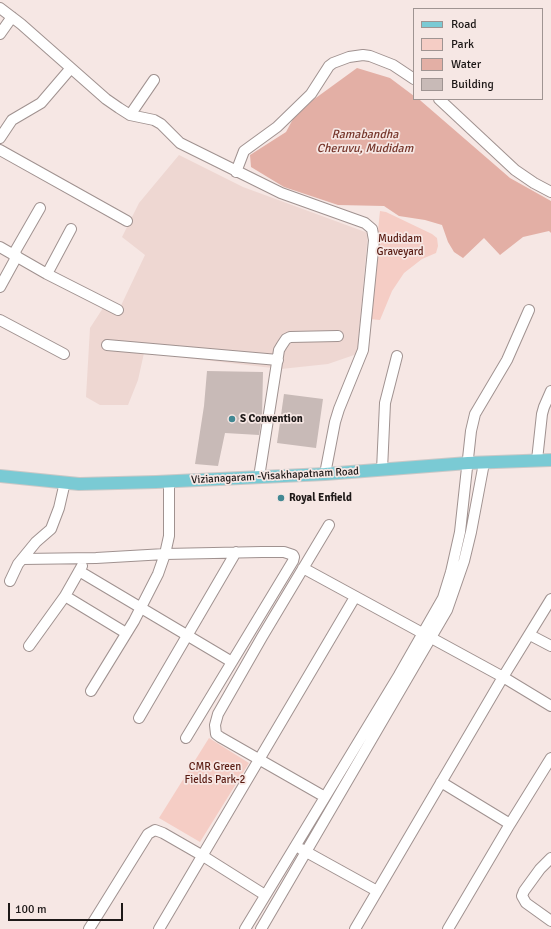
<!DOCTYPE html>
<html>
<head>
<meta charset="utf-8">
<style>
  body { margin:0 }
  #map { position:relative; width:551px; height:929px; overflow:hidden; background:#f6e7e4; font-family:Signika,sans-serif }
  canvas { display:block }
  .legend { position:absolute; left:413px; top:8px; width:130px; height:92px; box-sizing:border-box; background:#f6e7e4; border:1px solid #9f9492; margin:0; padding:5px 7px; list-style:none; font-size:12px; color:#1d1817 }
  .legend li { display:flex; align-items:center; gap:8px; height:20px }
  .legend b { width:20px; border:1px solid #9f9492 }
  .scale { position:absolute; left:8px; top:903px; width:115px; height:18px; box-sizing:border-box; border:2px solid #1d1817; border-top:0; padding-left:5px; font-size:12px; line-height:14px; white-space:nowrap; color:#1d1817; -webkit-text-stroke:3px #f6e7e4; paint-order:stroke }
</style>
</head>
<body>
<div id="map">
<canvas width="551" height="929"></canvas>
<ul class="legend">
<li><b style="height:5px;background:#7acad4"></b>Road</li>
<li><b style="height:11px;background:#f5cdc5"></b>Park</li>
<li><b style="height:11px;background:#e3afa5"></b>Water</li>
<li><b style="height:11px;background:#c8bab7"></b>Building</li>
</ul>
<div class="scale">100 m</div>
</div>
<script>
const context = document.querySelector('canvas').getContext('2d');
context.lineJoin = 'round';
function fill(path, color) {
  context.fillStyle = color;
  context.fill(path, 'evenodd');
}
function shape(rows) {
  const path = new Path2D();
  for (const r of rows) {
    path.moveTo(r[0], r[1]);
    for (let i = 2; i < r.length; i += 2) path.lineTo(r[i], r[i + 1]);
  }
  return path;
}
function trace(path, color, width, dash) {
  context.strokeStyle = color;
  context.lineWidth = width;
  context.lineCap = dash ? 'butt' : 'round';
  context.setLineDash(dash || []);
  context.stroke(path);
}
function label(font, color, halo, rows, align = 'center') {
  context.font = font + ' Signika,sans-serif';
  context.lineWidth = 3.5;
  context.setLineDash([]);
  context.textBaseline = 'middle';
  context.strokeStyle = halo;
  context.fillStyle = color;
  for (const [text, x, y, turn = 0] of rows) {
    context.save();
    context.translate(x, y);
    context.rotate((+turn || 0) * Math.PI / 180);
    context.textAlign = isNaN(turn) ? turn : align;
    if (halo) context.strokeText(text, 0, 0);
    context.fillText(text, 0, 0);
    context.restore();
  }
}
fill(shape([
  [179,155,243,187,368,233,357,354,328,364,281,369,144,353,138,380,128,405,100,405,86,397,90,328,103,308,117,314,145,255,122,237,139,203]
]), '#eed7d2');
fill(shape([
  [380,211,386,212,432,234,437,238,438,246,436,253,422,259,404,273,392,291,380,320,369,319],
  [209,738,249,763,200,842,159,818]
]), '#f5cdc5');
fill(shape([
  [357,68,390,78,414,96,414,99,419,99,421,101,510,178,551,201,551,233,549,231,523,237,500,255,484,238,463,258,454,252,448,242,442,225,425,220,399,216,384,206,338,205,284,187,251,167,250,155,286,132,293,119,313,100]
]), '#e3afa5');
fill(shape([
  [207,371,263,372,262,417,259,435,225,433,218,466,195,464,204,406],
  [284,394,323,399,316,448,277,443]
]), '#c8bab7');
const minor = shape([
  [0,8,21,24,106,99,119,108,130,115,154,120,161,124,180,143,281,193,365,223,372,229,374,240,363,350,339,409,335,422,325,474],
  [0,34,12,17],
  [439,99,515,170,534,183,551,192],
  [130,115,154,80],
  [0,138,12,120,41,103,71,68],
  [0,150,127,221],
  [236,172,244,151,277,127,311,94,329,66,333,63,349,57,363,55,370,56,393,65,414,79],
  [0,247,47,274,118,310],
  [13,255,40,208],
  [47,274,71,229],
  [0,287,17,256],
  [0,320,64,354],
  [107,345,278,360],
  [537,460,542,414,544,407,551,391],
  [382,470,385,403,397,356],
  [259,477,279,350,282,345,286,339,290,337,338,336],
  [22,559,96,558,165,554,262,552,284,552,293,555,294,557,293,561,186,738],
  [303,568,503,677,551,706],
  [79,571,232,662],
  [10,581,18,564,36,542,51,529,59,508,65,482],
  [65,596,126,633],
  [530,635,551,646],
  [29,646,65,596,82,566],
  [91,691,134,621,158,574,165,554,169,536,169,481],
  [139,718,236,552],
  [441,782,510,824],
  [325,797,220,737,216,734,215,725,218,714,262,637,329,525],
  [301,849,377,891],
  [551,858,540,869,524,891,522,896,526,903,551,921],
  [89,929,148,834,155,830,163,833,203,856,265,895],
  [159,929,355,597],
  [245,929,399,675,443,598,451,572,460,532,471,431,475,414,507,360,529,310],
  [261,929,447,610,464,561,471,532,484,463],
  [355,929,503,677,551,599],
  [448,929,510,824,551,758]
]);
const major = shape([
  [0,476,79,484,156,482,325,474,468,463,551,460]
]);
trace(minor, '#a09290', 12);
trace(major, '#c9c8c7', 14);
trace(minor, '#fff', 10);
trace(major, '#7acad4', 12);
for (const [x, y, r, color] of [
  [232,419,4,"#428893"],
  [281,498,4,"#428893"]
]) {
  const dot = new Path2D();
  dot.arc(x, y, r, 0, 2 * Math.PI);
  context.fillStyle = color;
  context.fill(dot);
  trace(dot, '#f6e7e4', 1.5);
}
label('11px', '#5a1c13', '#f6e7e4', [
  ["Mudidam",400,239],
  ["Graveyard",400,252],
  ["CMR Green",215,767],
  ["Fields Park-2",215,780]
]);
label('bold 11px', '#1d1817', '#f6e7e4', [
  ["S Convention",240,419],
  ["Royal Enfield",289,498]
], 'left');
label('11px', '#1d1817', '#f6e7e4', [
  ["Vizianagaram -Visakhapatnam Road",275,476,-3]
]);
label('italic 12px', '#76362b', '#f6e7e4', [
  ["Ramabandha",365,135],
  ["Cheruvu, Mudidam",365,149]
]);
</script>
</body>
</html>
